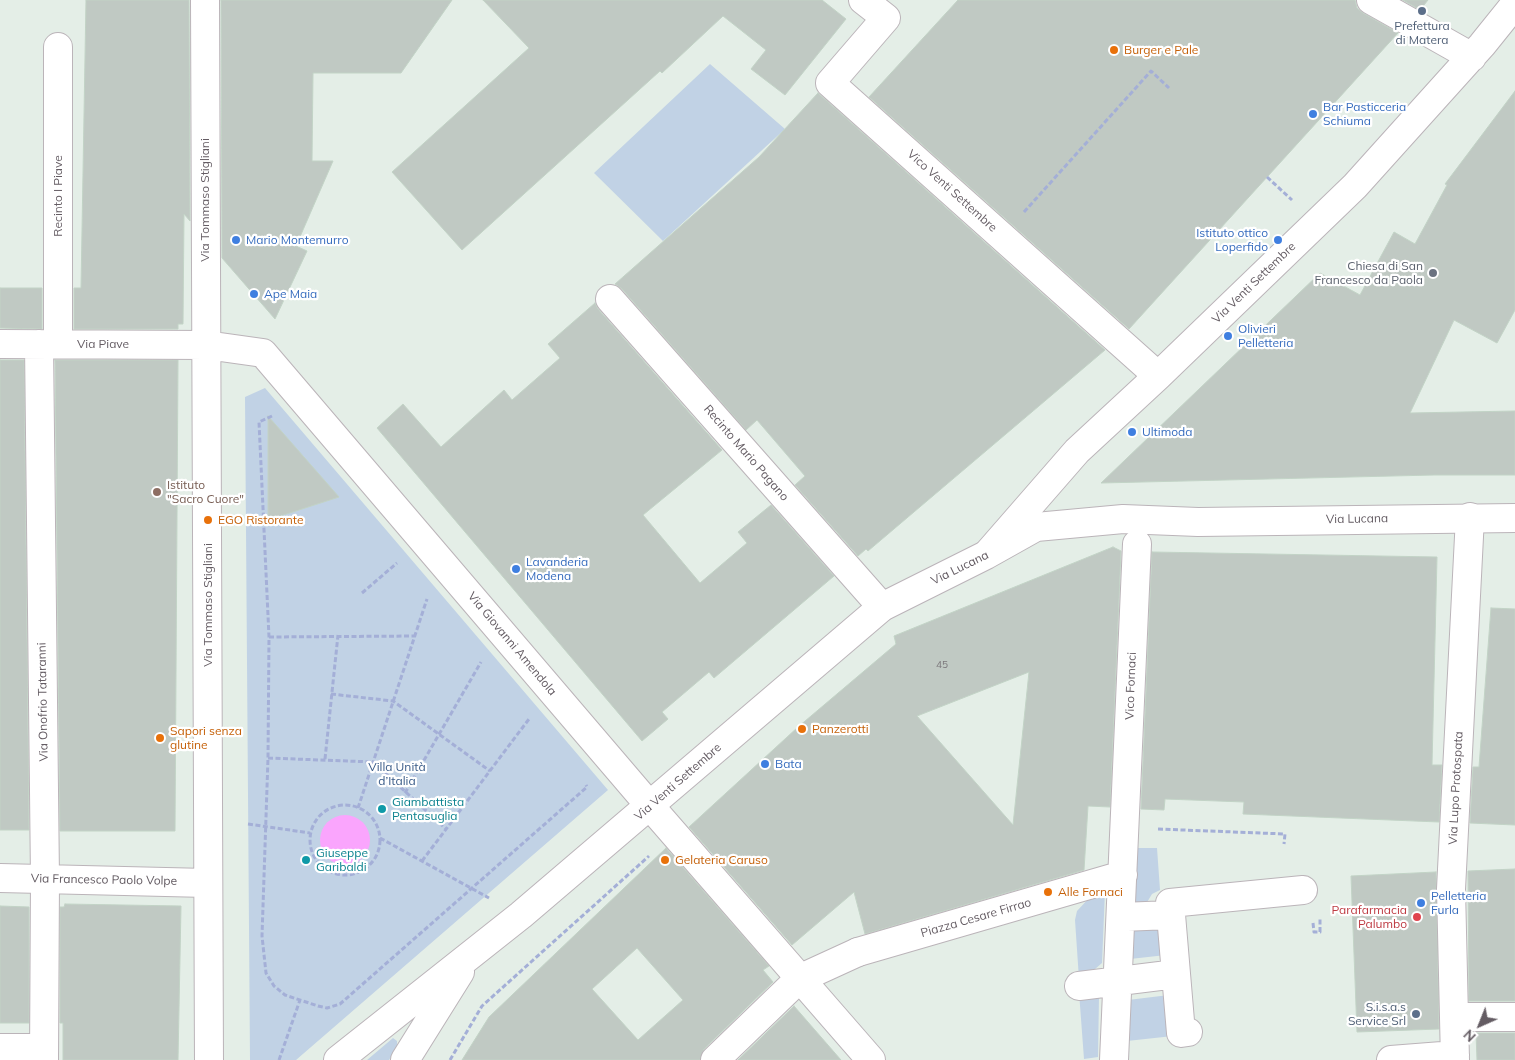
<!DOCTYPE html>
<html>
<head>
<meta charset="utf-8">
<style>
  body { margin:0 }
  #map { position:relative; width:1515px; height:1060px; overflow:hidden; background:#e4eee7; font-family:Mulish,sans-serif }
  canvas { display:block }
  .north { position:absolute; left:1455px; top:1000px; width:50px; height:50px; -webkit-text-stroke:4px #fff; paint-order:stroke; rotate:224deg; font-size:14px; font-weight:700; line-height:20px; text-align:center; color:#645c63 }
  .north::after { content:''; display:block; margin:auto; width:18px; height:22px; background:#645c63; clip-path:polygon(50% 0,100% 100%,50% 72%,0 100%) }
</style>
</head>
<body>
<div id="map">
<canvas width="1515" height="1060"></canvas>
<div class="north">N</div>
</div>
<script>
const context = document.querySelector('canvas').getContext('2d');
context.lineJoin = 'round';
function fill(path, color) {
  context.fillStyle = color;
  context.fill(path, 'evenodd');
}
function shape(rows) {
  const path = new Path2D();
  for (const r of rows) {
    if (r.length === 3) {
      path.moveTo(r[0] + r[2], r[1]);
      path.arc(r[0], r[1], r[2], 0, 2 * Math.PI);
      continue;
    }
    path.moveTo(r[0], r[1]);
    for (let i = 2; i < r.length; i += 2) path.lineTo(r[i], r[i + 1]);
  }
  return path;
}
function trace(path, color, width, dash) {
  context.strokeStyle = color;
  context.lineWidth = width;
  context.lineCap = dash ? 'butt' : 'round';
  context.setLineDash(dash || []);
  context.stroke(path);
}
function label(font, color, halo, rows, align = 'center') {
  context.font = font + ' Mulish,sans-serif';
  context.lineWidth = 4.5;
  context.setLineDash([]);
  context.textBaseline = 'middle';
  context.strokeStyle = halo;
  context.fillStyle = color;
  for (const [text, x, y, turn = 0] of rows) {
    context.save();
    context.translate(x, y);
    context.rotate((+turn || 0) * Math.PI / 180);
    context.textAlign = isNaN(turn) ? turn : align;
    if (halo) context.strokeText(text, 0, 0);
    context.fillText(text, 0, 0);
    context.restore();
  }
}
fill(shape([
  [710,64,785,129,663,241,594,173],
  [265,388,608,790,296,1060,250,1060,245,397],
  [1137,848,1157,848,1160,890,1152,894,1146,904,1135,905],
  [1105,891,1102,963,1095,969,1093,976,1079,979,1075,920,1077,911,1090,897],
  [1164,920,1166,955,1130,959,1132,923],
  [1079,992,1099,996,1098,1057,1084,1059],
  [1169,995,1173,1036,1127,1041,1128,1000],
  [393,1038,397,1041,397,1047,389,1060,367,1060]
]), '#c1d2e5');
fill(shape([
  [345,840,25]
]), '#faa5fd');
const building = shape([
  [86,0,189,0,190,221,184,214,183,324,178,324,178,329,74,329,74,288,81,288,86,0],
  [221,0,452,0,401,73,313,73,312,161,333,161,296,246,307,251,275,319,222,258,221,0],
  [483,0,822,0,846,19,785,95,751,69,766,50,723,16,662,73,660,71,462,250,392,172,529,48,483,0],
  [958,0,1355,0,1357,8,1363,13,1398,33,1129,329,869,97,958,0],
  [1403,0,1428,0,1420,10,1403,0],
  [1515,91,1515,310,1497,343,1454,320,1410,413,1515,411,1515,475,1434,475,1101,483,1320,273,1360,295,1394,232,1415,244,1447,185,1445,184,1515,91],
  [818,93,1105,350,868,551,866,549,858,556,795,485,805,476,757,420,746,430,622,289,615,284,759,157,818,93],
  [0,288,42,288,42,329,0,328,0,288],
  [595,303,598,309,722,450,643,515,700,583,747,543,738,532,771,505,834,576,714,678,709,672,662,712,668,719,642,741,377,428,403,404,441,447,504,390,512,400,560,358,548,344,595,303],
  [0,360,24,360,29,830,0,830,0,360],
  [55,360,178,360,175,831,60,831,55,360],
  [268,416,339,497,268,520,268,416],
  [1113,547,1121,551,1110,807,1088,806,1084,870,865,934,854,892,792,945,689,827,798,727,896,644,894,636,1113,547],
  [1029,672,1013,825,917,716,1029,672],
  [1152,552,1437,557,1432,765,1442,765,1439,822,1243,814,1244,802,1165,799,1164,810,1141,809,1152,552],
  [1491,608,1515,609,1515,825,1470,823,1473,767,1479,767,1491,608],
  [666,848,769,966,763,970,773,982,704,1049,700,1060,462,1060,489,1017,666,848],
  [637,948,683,1000,638,1040,592,989,637,948],
  [1515,869,1515,1001,1469,1001,1468,871,1515,869],
  [1436,872,1439,1029,1357,1032,1351,876,1436,872],
  [65,904,181,906,178,1060,63,1060,63,1023,60,1023,60,907,64,907,65,904],
  [0,906,29,907,29,1023,0,1023,0,906],
  [794,1006,841,1060,738,1060,794,1006],
  [1476,1033,1515,1033,1515,1060,1477,1060,1476,1033]
]);
fill(building, '#c0c9c3');
trace(building, '#c2d3c6', 1);
const pedestrian = shape([
  [1121,917,1171,915],
  [858,952,1123,875],
  [1079,986,1176,974],
  [1188,1032,1181,1033,1170,903,1303,890],
  [1114,1060,1137,544]
]);
const minor = shape([
  [205,0,209,1060],
  [863,0,886,18,830,83,1158,376],
  [1371,0,1472,57],
  [58,47,58,344],
  [610,299,882,607],
  [0,344,206,345,263,353,650,806,871,1060],
  [39,344,45,879,44,1060],
  [989,552,1077,451,1158,376,1355,186,1482,45,1515,4],
  [0,878,207,883],
  [1455,1017,1515,1017],
  [0,1048,44,1048],
  [715,1060,799,979,858,952],
  [1391,1060,1455,1055],
  [1455,1060,1451,889,1470,517]
]);
const tertiary = shape([
  [338,1060,521,915,882,607,986,555,1036,527,1123,519,1198,522,1515,518],
  [405,1060,460,972]
]);
trace(pedestrian, '#bbb4b9', 30);
trace(minor, '#bbb4b9', 30);
trace(tertiary, '#bbb4b9', 30);
trace(shape([
  [1267,177,1292,200],
  [1024,212,1151,71,1169,88],
  [272,416,259,422,269,637,268,758,262,936,266,973,274,986,285,995,318,1006,327,1008,340,1004,587,787,586,785],
  [362,593,397,563],
  [269,637,415,636],
  [331,694,393,701,490,771],
  [268,758,373,762,446,829],
  [325,759,338,635],
  [405,793,481,662],
  [345,840,35],
  [358,808,427,599],
  [248,824,310,833],
  [1158,829,1285,834,1284,844],
  [380,838,489,898],
  [422,861,529,719],
  [1313,923,1314,932,1320,932,1320,919],
  [279,1060,300,1000],
  [450,1060,482,1006,649,856]
]), '#a4afd7', 3, [5, 2.5]);
trace(pedestrian, '#fff', 28);
trace(minor, '#fff', 28);
trace(tertiary, '#fff', 28);
for (const [x, y, r, color] of [
  [1422,11,5,"#5c6f8a"],
  [1114,50,5,"#e8710a"],
  [1313,114,5,"#3f7fe0"],
  [236,240,5,"#3f7fe0"],
  [1278,240,5,"#3f7fe0"],
  [1433,273,5,"#6b7280"],
  [254,294,5,"#3f7fe0"],
  [1228,336,5,"#3f7fe0"],
  [1132,432,5,"#3f7fe0"],
  [157,492,5,"#8d6e63"],
  [208,520,5,"#e8710a"],
  [516,569,5,"#3f7fe0"],
  [802,729,5,"#e8710a"],
  [160,738,5,"#e8710a"],
  [765,764,5,"#3f7fe0"],
  [382,809,5,"#0f9aa8"],
  [306,860,5,"#0f9aa8"],
  [665,860,5,"#e8710a"],
  [1048,892,5,"#e8710a"],
  [1421,903,5,"#3f7fe0"],
  [1417,917,5,"#e0444e"],
  [1416,1014,5,"#5c6f8a"]
]) {
  const dot = new Path2D();
  dot.arc(x, y, r, 0, 2 * Math.PI);
  context.fillStyle = color;
  context.fill(dot);
  trace(dot, '#fff', 2);
}
label('10px', '#7b777b', null, [
  ["45",942,665]
]);
label('12px', '#4e5e75', '#fff', [
  ["Prefettura",1422,26],
  ["di Matera",1422,40],
  ["S.i.s.a.s",1406,1007,"right"],
  ["Service Srl",1406,1021,"right"]
]);
label('12px', '#c56008', '#fff', [
  ["Burger e Pale",1124,50],
  ["EGO Ristorante",218,520],
  ["Panzerotti",812,729],
  ["Sapori senza",170,731],
  ["glutine",170,745],
  ["Gelateria Caruso",675,860],
  ["Alle Fornaci",1058,892]
], 'left');
label('12px', '#366cbe', '#fff', [
  ["Bar Pasticceria",1323,107],
  ["Schiuma",1323,121],
  ["Istituto ottico",1268,233,"right"],
  ["Loperfido",1268,247,"right"],
  ["Mario Montemurro",246,240],
  ["Ape Maia",264,294],
  ["Olivieri",1238,329],
  ["Pelletteria",1238,343],
  ["Ultimoda",1142,432],
  ["Lavanderia",526,562],
  ["Modena",526,576],
  ["Bata",775,764],
  ["Pelletteria",1431,896],
  ["Furla",1431,910]
], 'left');
label('12px', '#645c63', '#fff', [
  ["Vico Venti Settembre",952,191,42],
  ["Recinto I Piave",58,196,-90],
  ["Via Tommaso Stigliani",205,200,-90],
  ["Via Venti Settembre",1254,283,-44],
  ["Via Piave",103,344],
  ["Recinto Mario Pagano",746,453,49],
  ["Via Lucana",1357,519,-1],
  ["Via Lucana",960,568,-26],
  ["Via Tommaso Stigliani",208,605,-90],
  ["Via Giovanni Amendola",512,644,50],
  ["Vico Fornaci",1131,686,-88],
  ["Via Onofrio Tataranni",43,702,-91],
  ["Via Venti Settembre",678,782,-41],
  ["Via Lupo Protospata",1456,788,-87],
  ["Via Francesco Paolo Volpe",104,880,1],
  ["Piazza Cesare Firrao",976,918,-16]
]);
label('12px', '#5b616d', '#fff', [
  ["Chiesa di San",1423,266],
  ["Francesco da Paola",1423,280]
], 'right');
label('12px', '#785e54', '#fff', [
  ["Istituto",167,485],
  ["\"Sacro Cuore\"",167,499]
], 'left');
label('12px', '#385a87', '#fff', [
  ["Villa Unità",397,767],
  ["d’Italia",397,781]
]);
label('12px', '#0d838f', '#fff', [
  ["Giambattista",392,802],
  ["Pentasuglia",392,816],
  ["Giuseppe",316,853],
  ["Garibaldi",316,867]
], 'left');
label('12px', '#be3a42', '#fff', [
  ["Parafarmacia",1407,910],
  ["Palumbo",1407,924]
], 'right');
</script>
</body>
</html>
